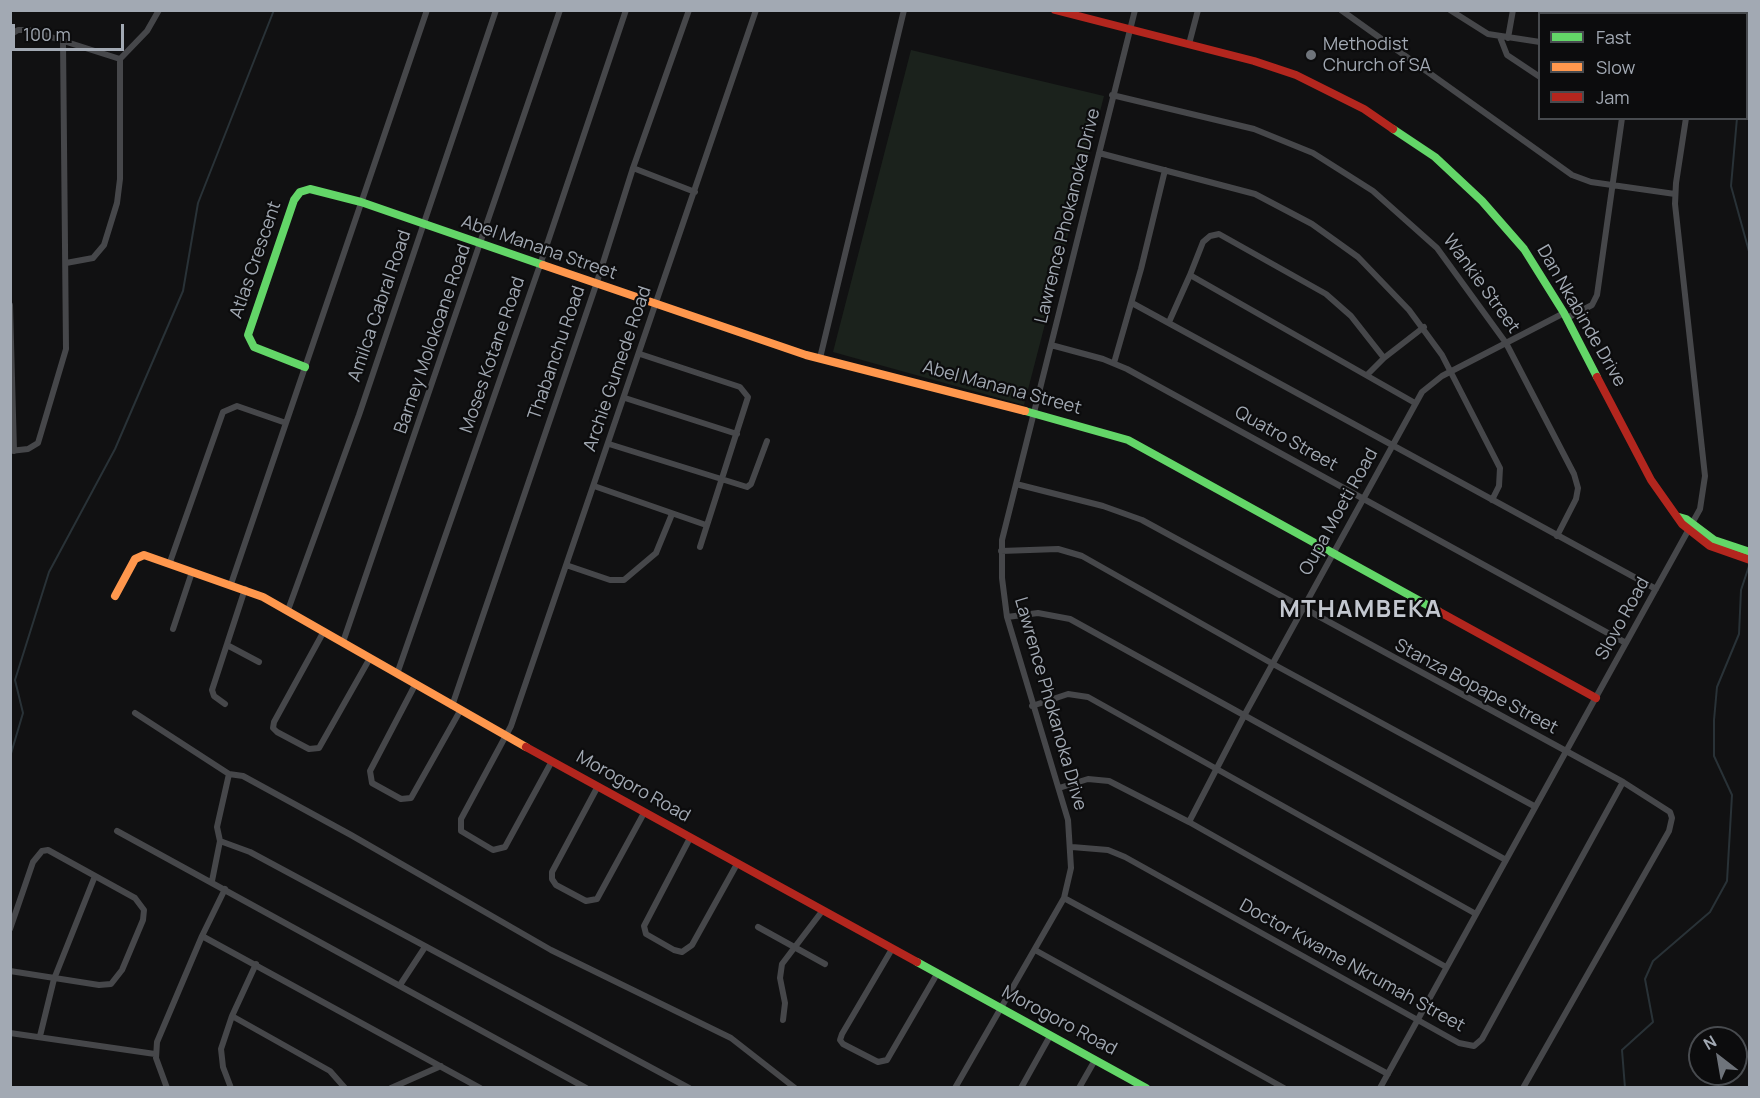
<!DOCTYPE html>
<html>
<head>
<meta charset="utf-8">
<style>
  body { margin:0 }
  #map { position:relative; width:1760px; height:1098px; overflow:hidden; background:#111112; font-family:Manrope,sans-serif }
  canvas { display:block }
  .frame { position:absolute; inset:0; border:12px solid #a2a9b3; pointer-events:none }
  .legend { position:absolute; left:1538px; top:12px; width:210px; height:108px; box-sizing:border-box; background:#0c0c0d; border:2px solid #484b4f; margin:0; padding:8px 10px; list-style:none; font-size:18px; color:#a2a9b3 }
  .legend li { display:flex; align-items:center; gap:12px; height:30px }
  .legend b { width:30px; border:2px solid #484b4f }
  .north { position:absolute; left:1688px; top:1026px; width:60px; height:60px; box-sizing:border-box; background:#0c0c0d; border:2px solid #484b4f; border-radius:50%; rotate:329deg; font-size:16px; font-weight:700; line-height:24px; text-align:center; color:#a2a9b3 }
  .north::after { content:''; display:block; margin:auto; width:21px; height:27px; background:#6f747b; clip-path:polygon(50% 0,100% 100%,50% 72%,0 100%) }
  .scale { position:absolute; left:12px; top:24px; width:112px; height:27px; box-sizing:border-box; border:3px solid #a2a9b3; border-top:0; padding-left:8px; font-size:18px; line-height:21px; white-space:nowrap; color:#a2a9b3; -webkit-text-stroke:4px #0c0c0d; paint-order:stroke }
</style>
</head>
<body>
<div id="map">
<canvas width="1760" height="1098"></canvas>
<div class="frame"></div>
<ul class="legend">
<li><b style="height:8px;background:#63d668"></b>Fast</li>
<li><b style="height:8px;background:#ff974d"></b>Slow</li>
<li><b style="height:8px;background:#b3261e"></b>Jam</li>
</ul>
<div class="north">N</div>
<div class="scale">100 m</div>
</div>
<script>
const context = document.querySelector('canvas').getContext('2d');
context.lineJoin = 'round';
function fill(path, color) {
  context.fillStyle = color;
  context.fill(path, 'evenodd');
}
function shape(rows) {
  const path = new Path2D();
  for (const r of rows) {
    path.moveTo(r[0], r[1]);
    for (let i = 2; i < r.length; i += 2) path.lineTo(r[i], r[i + 1]);
  }
  return path;
}
function trace(path, color, width, dash) {
  context.strokeStyle = color;
  context.lineWidth = width;
  context.lineCap = dash ? 'butt' : 'round';
  context.setLineDash(dash || []);
  context.stroke(path);
}
function label(font, color, halo, rows, align = 'center') {
  context.font = font + ' Manrope,sans-serif';
  context.lineWidth = 4.5;
  context.setLineDash([]);
  context.textBaseline = 'middle';
  context.strokeStyle = halo;
  context.fillStyle = color;
  for (const [text, x, y, turn = 0] of rows) {
    context.save();
    context.translate(x, y);
    context.rotate((+turn || 0) * Math.PI / 180);
    context.textAlign = isNaN(turn) ? turn : align;
    if (halo) context.strokeText(text, 0, 0);
    context.fillText(text, 0, 0);
    context.restore();
  }
}
fill(shape([
  [911,50,1104,96,1024,405,833,352]
]), '#1b221c');
trace(shape([
  [1746,28,1750,22],
  [1737,118,1731,186,1750,255],
  [1750,486,1750,498],
  [10,757,23,713,15,680,49,572,115,449,183,291,198,203,274,10],
  [1625,1088,1622,1050,1653,1022,1645,979,1653,961,1710,912,1727,881,1732,795,1714,756,1714,720,1717,687,1739,634,1741,590,1750,563]
]), '#293237', 2);
trace(shape([
  [1341,10,1572,175,1591,182,1675,194],
  [1450,10,1488,34,1540,42],
  [1577,14,1577,10],
  [1638,14,1638,10],
  [1703,14,1704,10],
  [10,35,18,30,29,30,120,59],
  [1500,37,1507,55,1540,77],
  [1508,38,1513,10],
  [1189,44,1198,10],
  [1112,95,1254,129,1313,153,1373,191,1437,248,1506,343,1574,474,1578,488,1576,499,1557,536],
  [1099,153,1255,194,1312,224,1358,257,1409,310,1442,355,1500,468,1499,486,1492,500],
  [633,168,695,192],
  [66,263,93,258,104,245,117,203,120,179,120,59,147,31,159,10],
  [1190,275,1203,242,1210,236,1219,234,1326,294,1351,316,1384,358],
  [1132,303,1656,589],
  [10,305,14,451],
  [1567,318,1592,305,1597,295,1622,118],
  [1169,322,1190,275,1415,403],
  [1051,345,1103,359,1127,369,1626,643],
  [640,354,740,387,748,397,700,547],
  [820,358,904,10],
  [1114,363,1141,269,1165,170],
  [1368,374,1384,358,1424,327],
  [625,398,737,434],
  [609,444,747,487,751,484,767,441],
  [10,451,28,449,38,443,66,349,63,41],
  [1016,484,1103,506,1142,520,1623,782,1670,812,1672,818,1669,831,1523,1088],
  [594,486,706,525],
  [1001,551,1058,549,1082,556,1273,664,1534,806],
  [170,562,223,412,237,406,286,423],
  [566,565,610,580,624,580,656,553,672,514],
  [231,584,427,10],
  [288,610,359,415,496,10],
  [1007,617,1038,613,1070,619,1506,860],
  [173,629,192,572],
  [324,631,274,722,273,728,277,732,309,749,319,748,370,658],
  [343,642,560,10],
  [227,645,259,662],
  [397,674,540,265,626,10],
  [415,685,370,771,372,783,401,799,411,798,460,711],
  [225,704,214,696,212,690,245,589],
  [452,706,596,285,633,168,689,10],
  [1032,706,1068,694,1088,697,1476,914],
  [135,713,229,774,243,776,351,835,551,950,731,1038,795,1088],
  [552,761,505,847,493,850,461,831,461,819,511,726,756,10],
  [598,786,552,872,552,879,556,885,586,901,597,899,644,813],
  [1059,788,1088,779,1109,781,1189,822,1446,967],
  [1189,822,1245,714,1422,392,1442,376,1564,313],
  [117,831,586,1088],
  [690,838,644,926,646,934,674,950,682,952,692,945,737,864],
  [220,841,217,827,229,774],
  [1072,847,1108,850,1125,857,1459,1043,1474,1046,1482,1039,1623,782],
  [212,881,220,841,250,852,689,1088],
  [1064,898,1388,1074],
  [758,927,825,964],
  [10,929,33,862,42,851,48,850,135,898,144,910,143,920,122,970,111,984,99,985,10,971],
  [202,936,480,1088],
  [892,949,842,1034,840,1040,843,1044,878,1062,887,1060,937,974],
  [1035,950,1284,1088],
  [400,985,425,947],
  [232,1016,330,1071,345,1088],
  [783,1020,785,1003,780,978,782,964,823,910],
  [10,1033,155,1054],
  [40,1036,54,979,95,876],
  [167,1088,156,1058,157,1042,202,936,225,889],
  [231,1088,223,1067,221,1049,232,1016,256,964],
  [391,1088,441,1066],
  [955,1088,1064,898,1071,868,1068,820,1007,617,1002,578,1002,540,1135,10],
  [1021,1088,1050,1036],
  [1079,1088,1095,1060],
  [1380,1088,1700,509,1705,476,1675,204,1676,183,1686,118]
]), '#46474a', 6);
trace(shape([
  [1393,129,1435,157,1482,201,1524,249,1564,313,1597,377],
  [305,367,254,347,248,335,294,200,300,192,310,189,361,202,543,265],
  [1025,411,1128,440,1438,611],
  [1679,517,1686,519,1714,540,1750,552],
  [917,962,1146,1088]
]), '#63d668', 8);
trace(shape([
  [543,265,806,355,1025,411],
  [115,596,135,559,144,555,263,597,526,747]
]), '#ff974d', 8);
trace(shape([
  [1055,10,1254,61,1296,75,1364,109,1393,129],
  [1597,377,1651,480,1682,524,1710,546,1750,560],
  [1438,611,1596,698],
  [526,747,917,962]
]), '#b3261e', 8);
for (const [x, y, r, color] of [
  [1311,55,6,"#6f747b"]
]) {
  const dot = new Path2D();
  dot.arc(x, y, r, 0, 2 * Math.PI);
  context.fillStyle = color;
  context.fill(dot);
  trace(dot, '#0c0c0d', 2);
}
label('18px', '#a2a9b3', '#0c0c0d', [
  ["Methodist",1323,45],
  ["Church of SA",1323,66]
], 'left');
label('18px', '#a2a9b3', '#0c0c0d', [
  ["Lawrence Phokanoka Drive",1068,216,-76],
  ["Abel Manana Street",539,248,19],
  ["Atlas Crescent",256,260,-71],
  ["Wankie Street",1481,284,54],
  ["Amilca Cabral Road",380,306,-71],
  ["Dan Nkabinde Drive",1581,316,60],
  ["Barney Molokoane Road",433,339,-71],
  ["Thabanchu Road",557,353,-71],
  ["Moses Kotane Road",493,355,-71],
  ["Archie Gumede Road",618,369,-71],
  ["Abel Manana Street",1002,388,15],
  ["Quatro Street",1286,439,29],
  ["Oupa Moeti Road",1339,512,-61],
  ["Slovo Road",1623,619,-61],
  ["Stanza Bopape Street",1476,687,28],
  ["Lawrence Phokanoka Drive",1050,704,74],
  ["Morogoro Road",633,787,29],
  ["Doctor Kwame Nkrumah Street",1352,966,29],
  ["Morogoro Road",1059,1021,28]
]);
context.letterSpacing = '1.5px';
label('bold 24px', '#c3c7cf', '#0c0c0d', [
  ["MTHAMBEKA",1361,610]
]);
context.letterSpacing = '0px';
</script>
</body>
</html>
